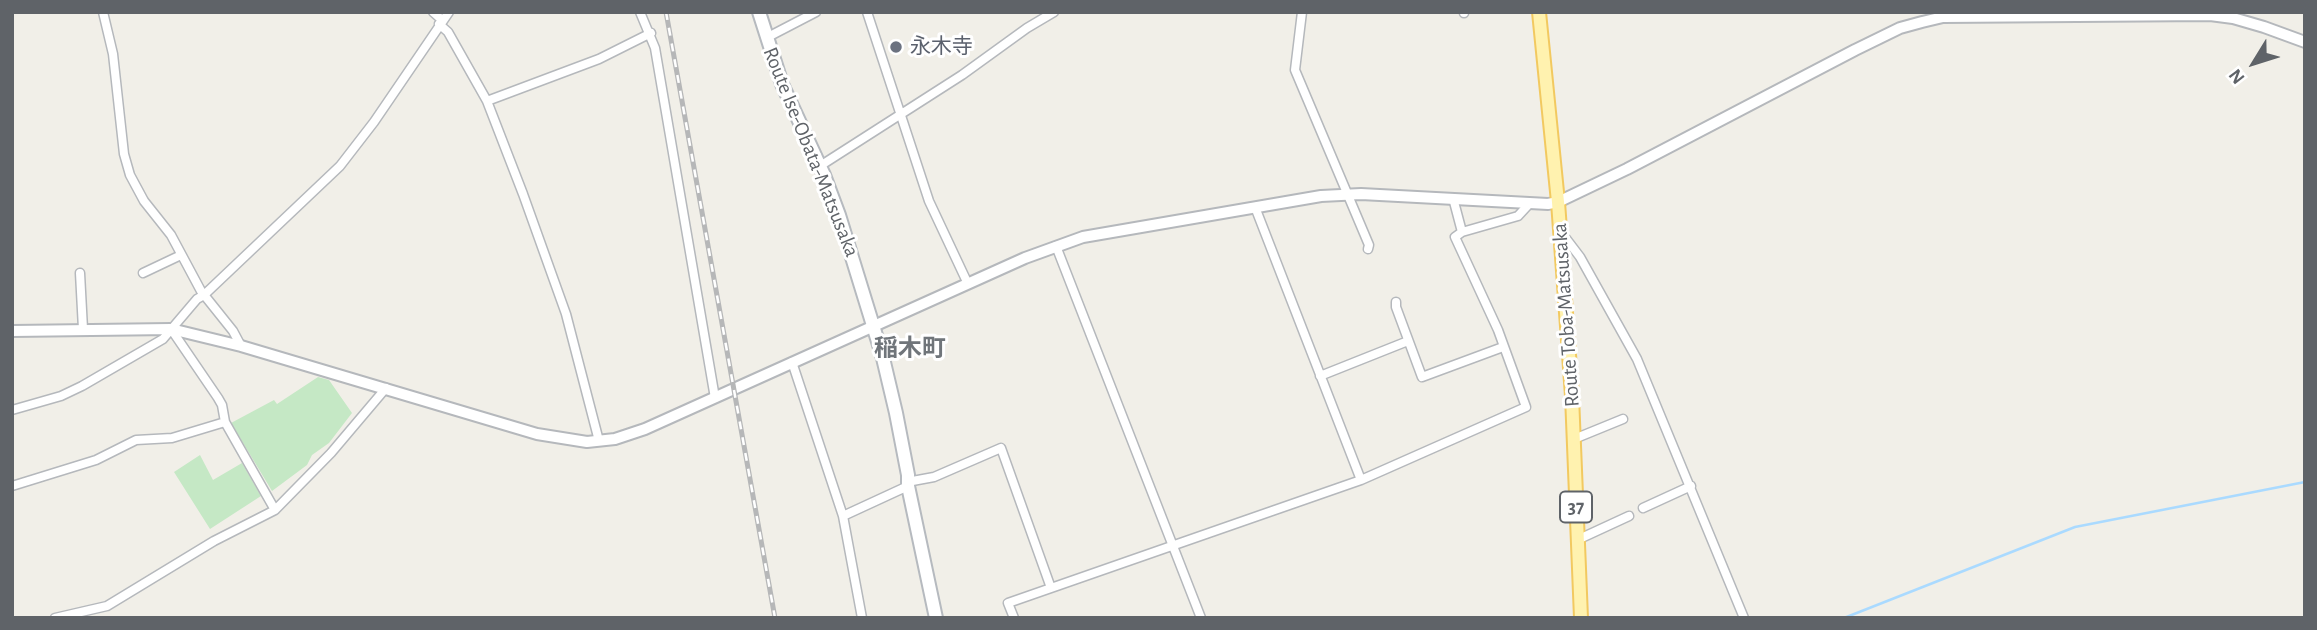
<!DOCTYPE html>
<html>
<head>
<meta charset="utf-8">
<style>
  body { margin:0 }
  #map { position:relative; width:2317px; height:630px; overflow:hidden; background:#f1efe8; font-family:"Alegreya Sans",sans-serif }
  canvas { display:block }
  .frame { position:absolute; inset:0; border:14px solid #5f6368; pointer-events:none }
  .north { position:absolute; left:2219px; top:28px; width:70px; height:70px; -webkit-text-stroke:5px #fff; paint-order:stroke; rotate:232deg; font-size:19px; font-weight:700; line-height:28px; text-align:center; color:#5f6368 }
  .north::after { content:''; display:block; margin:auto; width:24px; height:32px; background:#5f6368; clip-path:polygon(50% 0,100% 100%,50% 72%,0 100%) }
</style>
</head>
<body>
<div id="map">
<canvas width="2317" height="630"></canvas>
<div class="frame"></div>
<div class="north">N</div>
</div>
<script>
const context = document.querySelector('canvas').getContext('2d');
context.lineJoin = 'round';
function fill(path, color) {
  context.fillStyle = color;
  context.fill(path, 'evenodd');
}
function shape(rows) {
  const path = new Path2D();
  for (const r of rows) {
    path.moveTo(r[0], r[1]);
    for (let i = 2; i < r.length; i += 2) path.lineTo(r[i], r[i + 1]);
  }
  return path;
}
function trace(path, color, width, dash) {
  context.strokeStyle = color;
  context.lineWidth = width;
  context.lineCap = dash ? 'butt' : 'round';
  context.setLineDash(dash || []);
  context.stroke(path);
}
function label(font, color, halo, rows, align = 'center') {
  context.font = font + ' "Alegreya Sans","Noto Sans JP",sans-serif';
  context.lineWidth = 6;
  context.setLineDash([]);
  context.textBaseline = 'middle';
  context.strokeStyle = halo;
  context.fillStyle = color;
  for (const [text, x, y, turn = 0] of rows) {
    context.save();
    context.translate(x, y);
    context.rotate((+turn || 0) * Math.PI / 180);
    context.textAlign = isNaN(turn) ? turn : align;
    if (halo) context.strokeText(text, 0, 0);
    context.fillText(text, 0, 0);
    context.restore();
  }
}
fill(shape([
  [318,377,329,380,352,413,329,443,312,455,307,465,272,491,231,423,274,400,277,404],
  [200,455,213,480,242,463,261,496,210,529,174,472]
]), '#c5e8c5');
trace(shape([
  [1844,618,2075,527,2305,482]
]), '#aadaff', 2.5);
const minor = shape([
  [103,12,113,54,124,154,130,175,144,201,171,235,201,291,233,331,241,346],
  [433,12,442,20],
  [640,12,655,48,715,398],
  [867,12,929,201,968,284],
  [1302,12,1295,70,1369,245,1368,249],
  [1464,12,1464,13],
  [439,24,448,32,487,101,523,194,566,314,599,441],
  [766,38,816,12],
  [487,101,599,59,651,33],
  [820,166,962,75,1027,28,1054,12],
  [1453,198,1462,232],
  [1255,207,1361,480],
  [1561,232,1580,257,1637,359,1744,618],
  [1056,246,1201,618],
  [80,273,83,329],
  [143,273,181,255],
  [1396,302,1396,307,1422,377,1503,347],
  [171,329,218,398,222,405,225,422,275,510],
  [792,362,843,516,862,618],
  [1320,376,1408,341],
  [12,410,61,396,82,386,163,339,197,299,204,295,340,166,374,122,449,12],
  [1574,439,1623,419],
  [907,482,934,477,1001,448,1051,588],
  [12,486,96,460,136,440,172,438,225,422],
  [1643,508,1691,486],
  [843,516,908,486],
  [1577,540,1629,516],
  [55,618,107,606,214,541,275,510,331,453,386,388],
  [1014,618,1008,603,1361,480,1526,407,1498,330,1455,237,1462,232,1518,216,1530,203]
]);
const tertiary = shape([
  [12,331,171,329,241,346,537,434,587,442,615,439,645,429,1025,258,1083,237,1321,196,1361,194,1548,204,1558,202,1627,169,1855,50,1900,28,1922,22,1943,17,2210,15,2233,18,2264,27,2305,42]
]);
const secondary = shape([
  [759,12,782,84,824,175,839,215,883,358,896,413,908,475,908,486,936,618]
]);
const primary = shape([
  [1539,12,1558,202,1572,396,1581,618]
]);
trace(minor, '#b5b8bc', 11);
trace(tertiary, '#b5b8bc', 14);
trace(secondary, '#b6babf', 16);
trace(primary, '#f2c960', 16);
trace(minor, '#fff', 8);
trace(tertiary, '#fff', 10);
trace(secondary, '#fff', 12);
trace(primary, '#fff2af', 12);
const rail = shape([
  [666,12,775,618]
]);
trace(rail, '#b6b7b8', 5);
trace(rail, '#fff', 2.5, [8]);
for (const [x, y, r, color] of [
  [896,47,7,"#6b7280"]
]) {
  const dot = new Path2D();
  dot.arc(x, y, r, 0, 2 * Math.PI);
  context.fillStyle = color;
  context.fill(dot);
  trace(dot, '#fff', 2.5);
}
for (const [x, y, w] of [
  [1576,507,32]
]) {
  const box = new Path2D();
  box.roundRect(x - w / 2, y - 15.5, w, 31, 5);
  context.fillStyle = '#fff';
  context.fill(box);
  trace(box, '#5f6368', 2);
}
label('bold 19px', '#5f6368', null, [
  ["37",1576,507]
]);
label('21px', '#5b616d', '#fff', [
  ["永木寺",910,47]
], 'left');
label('21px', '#5f6368', '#fff', [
  ["Route Ise-Obata-Matsusaka",811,152,68],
  ["Route Toba-Matsusaka",1566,315,-94]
]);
label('bold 24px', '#70757a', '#fff', [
  ["稲木町",910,349]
]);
</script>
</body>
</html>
